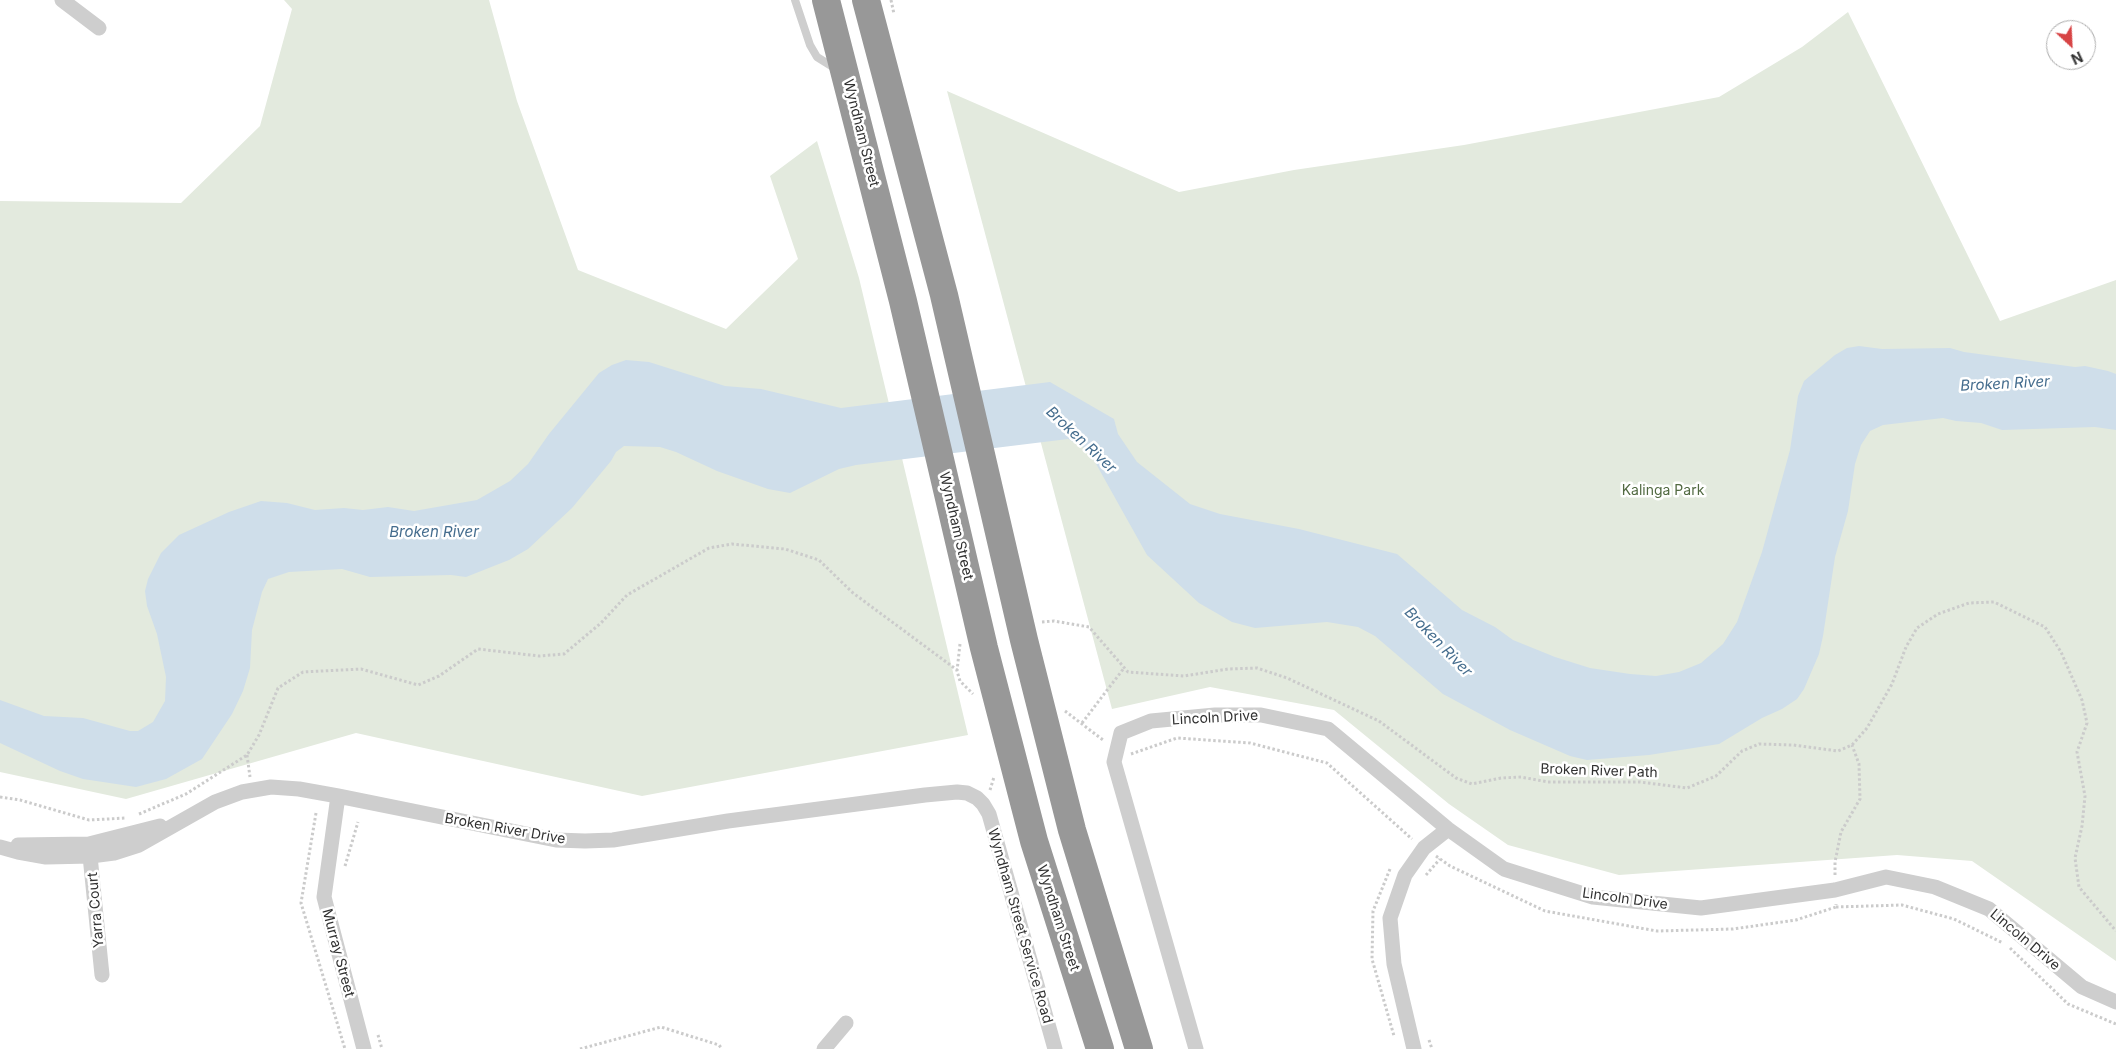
<!DOCTYPE html>
<html>
<head>
<meta charset="utf-8">
<style>
  body { margin:0 }
  #map { position:relative; width:2116px; height:1049px; overflow:hidden; background:#fff; font-family:Inter,sans-serif }
  canvas { display:block }
  .north { position:absolute; left:2046px; top:20px; width:50px; height:50px; box-sizing:border-box; background:#fff; border:1px solid #adadad; border-radius:50%; rotate:155deg; font-size:14px; font-weight:700; line-height:20px; text-align:center; color:#313131 }
  .north::after { content:''; display:block; margin:auto; width:18px; height:22px; background:#d74445; clip-path:polygon(50% 0,100% 100%,50% 72%,0 100%) }
</style>
</head>
<body>
<div id="map">
<canvas width="2116" height="1049"></canvas>
<div class="north">N</div>
</div>
<script>
const context = document.querySelector('canvas').getContext('2d');
context.lineJoin = 'round';
function fill(path, color) {
  context.fillStyle = color;
  context.fill(path, 'evenodd');
}
function shape(rows) {
  const path = new Path2D();
  for (const r of rows) {
    path.moveTo(r[0], r[1]);
    for (let i = 2; i < r.length; i += 2) path.lineTo(r[i], r[i + 1]);
  }
  return path;
}
function trace(path, color, width, dash) {
  context.strokeStyle = color;
  context.lineWidth = width;
  context.lineCap = dash ? 'butt' : 'round';
  context.setLineDash(dash || []);
  context.stroke(path);
}
function label(font, color, halo, rows, align = 'center') {
  context.font = font + ' Inter,sans-serif';
  context.lineWidth = 5;
  context.setLineDash([]);
  context.textBaseline = 'middle';
  context.strokeStyle = halo;
  context.fillStyle = color;
  for (const [text, x, y, turn = 0] of rows) {
    context.save();
    context.translate(x, y);
    context.rotate((+turn || 0) * Math.PI / 180);
    context.textAlign = isNaN(turn) ? turn : align;
    if (halo) context.strokeText(text, 0, 0);
    context.fillText(text, 0, 0);
    context.restore();
  }
}
fill(shape([
  [284,0,489,0,517,101,578,270,726,329,798,259,770,176,817,141,859,278,968,735,642,796,356,733,126,799,0,772,0,201,181,203,260,126,292,9],
  [1848,12,2000,321,2116,280,2116,961,1972,861,1897,855,1619,875,1508,845,1449,804,1334,710,1210,687,1112,709,947,91,1179,192,1294,170,1464,145,1719,97,1802,47]
]), '#e3eade');
fill(shape([
  [1859,346,1882,349,1950,348,1964,352,2075,367,2085,366,2108,371,2116,374,2116,430,2095,427,2002,430,1981,423,1956,421,1943,418,1883,425,1870,431,1861,445,1855,464,1848,511,1835,557,1823,636,1819,654,1804,689,1797,699,1782,709,1762,718,1719,744,1649,755,1587,760,1570,756,1510,730,1443,694,1375,636,1358,627,1327,622,1255,628,1232,622,1199,603,1147,555,1095,462,1084,448,1068,439,856,465,839,469,790,493,768,489,717,471,676,452,660,447,624,446,616,452,611,461,572,508,528,549,509,560,466,577,451,575,370,577,342,569,289,572,268,579,262,592,252,630,250,668,243,691,232,714,202,759,166,779,136,787,83,779,60,771,0,743,0,700,44,716,83,718,130,731,138,731,153,722,165,701,166,677,157,634,147,606,145,591,148,579,161,553,179,535,229,512,261,501,287,503,315,510,344,508,363,510,388,507,414,511,477,500,510,481,528,464,549,434,599,373,612,365,626,360,649,362,725,386,761,389,841,408,1050,382,1114,419,1118,434,1137,462,1190,504,1220,514,1299,529,1397,554,1462,610,1495,627,1513,640,1555,657,1590,668,1630,674,1656,676,1679,672,1701,663,1723,644,1737,622,1762,552,1790,450,1798,396,1804,381,1835,355,1847,348]
]), '#cfdeea');
trace(shape([
  [891,0,894,14],
  [1042,622,1054,621,1089,627,1128,672,1184,676,1228,669,1257,668,1287,678,1379,721,1456,778,1472,784,1501,778,1521,777,1548,782,1640,782,1687,788,1716,776,1742,751,1759,744,1793,745,1838,751,1852,745,1867,728,1892,684,1906,647,1917,628,1938,614,1969,603,1994,602,2045,627,2061,652,2082,700,2087,723,2077,752,2085,796,2082,826,2075,858,2079,887,2116,931],
  [960,644,957,671,960,681,973,694],
  [1065,711,1103,740],
  [1082,723,1124,668],
  [1131,754,1177,738,1250,743,1327,763,1412,839],
  [247,755,250,777],
  [990,790,994,777],
  [0,797,20,800,89,820,126,818],
  [316,813,301,903,345,1049],
  [139,814,186,794,247,755,259,735,278,688,303,672,361,669,418,685,439,676,478,649,539,656,564,654,601,623,627,595,709,548,732,544,785,549,819,560,853,593,957,670],
  [1436,856,1450,866,1545,911,1657,931,1733,929,1796,920,1836,907,1836,904],
  [345,866,358,822],
  [1390,869,1373,911,1372,959,1394,1036],
  [1426,875,1440,859],
  [1835,875,1835,862,1841,832,1860,799,1859,764,1852,745],
  [1836,907,1902,905,1954,919,2003,943],
  [2010,948,2068,1004,2116,1024],
  [378,1035,382,1049],
  [1429,1040,1432,1049],
  [580,1049,661,1027,719,1045,722,1049]
]), '#cbcbcb', 3, [2.5, 2.5]);
trace(shape([
  [795,0,810,45,817,57,833,67,837,67]
]), '#cecece', 8);
trace(shape([
  [62,0,99,28],
  [338,796,324,897,364,1049],
  [18,845,89,844,160,826],
  [89,846,102,975],
  [0,847,18,852,46,857,91,856,114,853,139,845,215,802,242,792,271,787,299,789,338,796,556,840,585,841,613,840,728,821,925,795,957,792,967,793,977,798,983,804,989,814,1055,1049],
  [824,1049,846,1023],
  [1196,1049,1114,762,1121,733,1151,721,1215,715,1261,715,1328,729,1448,829,1504,869,1593,897,1701,908,1835,890,1886,877,1935,887,1989,909,2082,987,2116,1002],
  [1414,1049,1394,964,1390,918,1405,875,1424,848,1448,829]
]), '#cecece', 15);
trace(shape([
  [826,0,903,301,984,648,1034,841,1100,1049],
  [866,0,944,295,1024,640,1072,830,1139,1049]
]), '#989898', 28);
label('14px', '#313131', '#fff', [
  ["Wyndham Street",861,133,76],
  ["Wyndham Street",956,526,77],
  ["Lincoln Drive",1215,718,-3],
  ["Broken River Path",1599,771,2],
  ["Broken River Drive",505,829,10],
  ["Lincoln Drive",1625,899,8],
  ["Yarra Court",96,910,-95],
  ["Wyndham Street",1058,918,72],
  ["Wyndham Street Service Road",1020,926,74],
  ["Lincoln Drive",2025,940,40],
  ["Murray Street",338,953,75]
]);
label('14px', '#526a42', '#fff', [
  ["Kalinga Park",1663,491]
]);
label('italic 15px', '#456d8e', '#fff', [
  ["Broken River",2005,384,-3],
  ["Broken River",1081,440,43],
  ["Broken River",434,532],
  ["Broken River",1438,642,46]
]);
</script>
</body>
</html>
